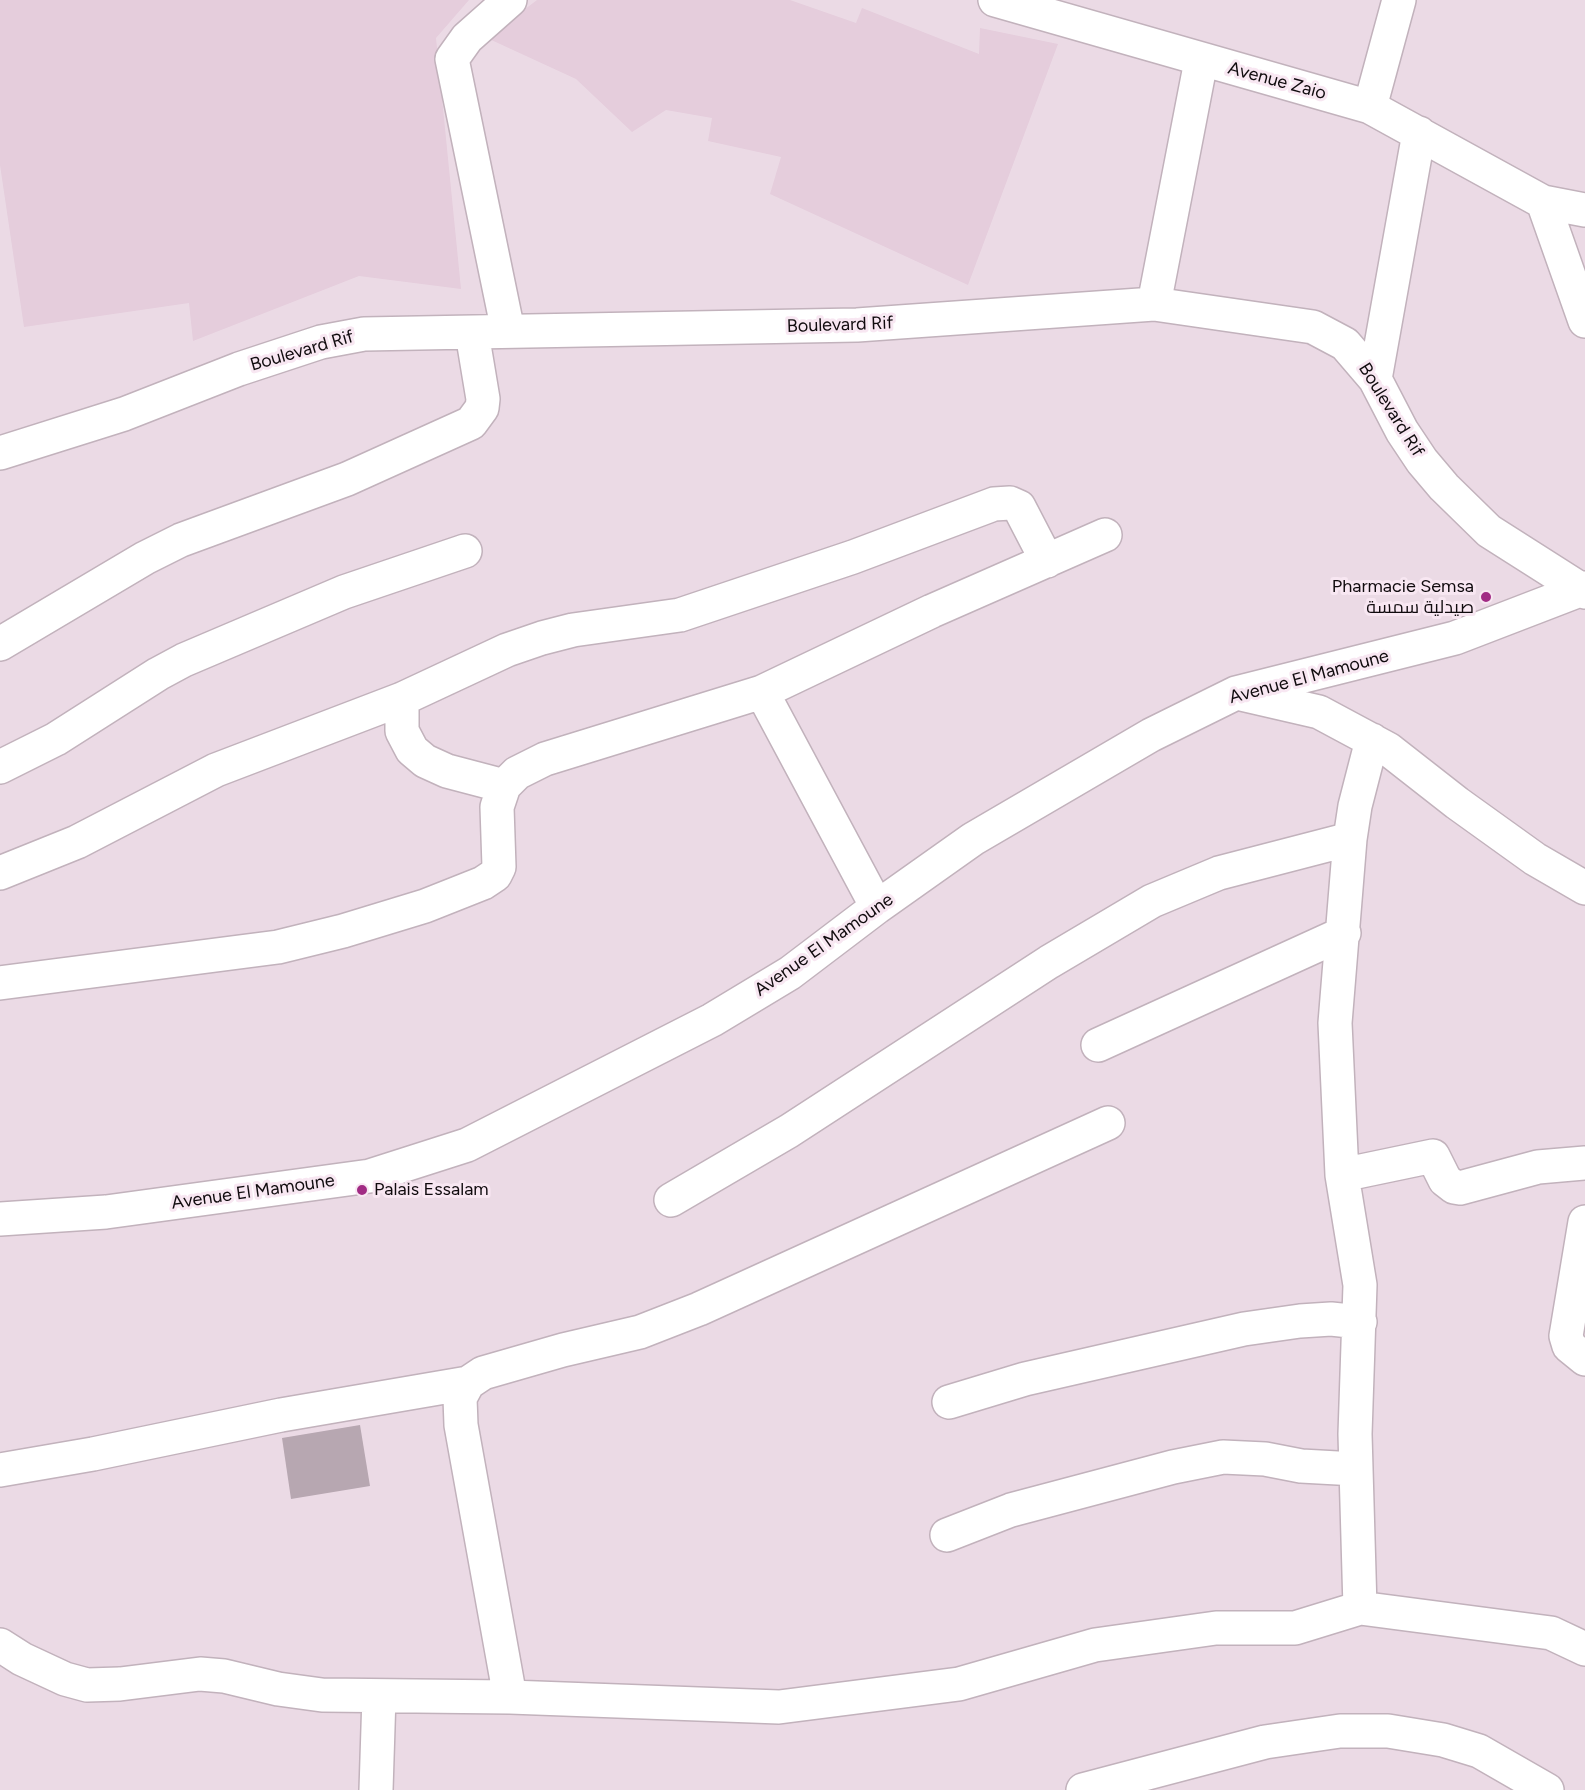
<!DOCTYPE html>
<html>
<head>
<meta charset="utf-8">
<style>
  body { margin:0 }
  canvas { display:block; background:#ebdae5 }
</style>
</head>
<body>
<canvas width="1585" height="1790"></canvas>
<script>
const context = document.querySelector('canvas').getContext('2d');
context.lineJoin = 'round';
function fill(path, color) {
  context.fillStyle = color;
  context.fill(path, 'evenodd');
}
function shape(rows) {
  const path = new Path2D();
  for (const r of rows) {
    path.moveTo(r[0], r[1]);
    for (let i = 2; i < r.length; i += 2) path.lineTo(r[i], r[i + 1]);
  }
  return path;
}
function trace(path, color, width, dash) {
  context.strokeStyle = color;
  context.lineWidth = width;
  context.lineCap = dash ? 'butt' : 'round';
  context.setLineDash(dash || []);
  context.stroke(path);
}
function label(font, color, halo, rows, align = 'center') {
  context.font = font + ' Figtree,Cairo,sans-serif';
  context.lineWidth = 6;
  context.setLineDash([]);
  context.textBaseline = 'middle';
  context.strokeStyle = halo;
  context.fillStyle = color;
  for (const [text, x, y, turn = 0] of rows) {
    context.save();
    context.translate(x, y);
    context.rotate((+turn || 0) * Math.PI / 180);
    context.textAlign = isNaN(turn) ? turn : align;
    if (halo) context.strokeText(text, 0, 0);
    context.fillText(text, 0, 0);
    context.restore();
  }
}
fill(shape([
  [0,0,469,0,436,38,461,289,359,276,193,341,189,303,24,327,0,165],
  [537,0,790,0,856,23,862,8,979,54,980,28,1058,44,968,285,770,194,781,157,708,141,712,118,666,110,632,132,576,79,487,38]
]), '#e5cddc');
fill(shape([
  [360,1425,370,1486,291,1499,282,1438]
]), '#b7a7b1');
const minor = shape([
  [995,0,1370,107,1543,202,1585,210],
  [1370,107,1399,0],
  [1543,202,1585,321],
  [1154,304,1201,61],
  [508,331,452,59,467,38,510,0],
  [1375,379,1419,133],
  [0,453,124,414,239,369,321,342,364,334,857,325,1154,304,1313,327,1345,344,1375,379,1402,431,1422,461,1444,487,1489,531,1585,592],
  [0,644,145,558,181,540,347,479,471,423,482,408,483,399,472,333],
  [762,692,877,907],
  [1241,694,1319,712,1388,749,1457,803,1535,859,1585,888],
  [402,699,402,731,412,750,425,761,447,771,504,786],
  [0,767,56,739,158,674,184,660,344,592,465,551],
  [0,873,77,842,216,770,402,699,507,650,542,638,573,630,680,615,853,557,994,504,1010,503,1019,507,1047,561],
  [0,983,278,947,343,931,425,906,483,883,495,875,499,867,497,807,504,786,517,773,545,759,762,692,932,611,1105,535],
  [1098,1045,1344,933],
  [1342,1175,1433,1156,1445,1180,1454,1187,1460,1188,1538,1167,1585,1163],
  [671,1200,789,1131,1049,962,1152,901,1219,873,1350,839],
  [0,1219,106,1212,370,1176,467,1145,712,1020,790,973,877,907,973,839,1151,735,1236,693,1455,638,1585,588],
  [1585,1222,1566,1336,1569,1346,1585,1359],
  [949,1402,1025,1379,1244,1329,1300,1321,1331,1319,1360,1322],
  [0,1470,93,1454,281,1415,468,1383],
  [947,1535,1011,1510,1173,1467,1223,1457,1265,1459,1301,1466,1356,1469],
  [1360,1608,1355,1434,1360,1285,1342,1175,1335,1023,1350,839,1355,806,1372,740],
  [0,1645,22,1659,65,1679,87,1685,120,1684,200,1674,224,1676,278,1689,322,1695,510,1697,779,1707,959,1684,1095,1645,1216,1628,1295,1628,1360,1608,1551,1633,1585,1649],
  [510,1697,461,1425,460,1398,468,1383,483,1373,563,1350,640,1332,699,1309,1108,1123],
  [376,1790,379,1696],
  [1083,1790,1265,1742,1340,1731,1388,1731,1443,1740,1479,1751,1547,1790]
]);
trace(minor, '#c2b2bc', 36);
trace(minor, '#fff', 33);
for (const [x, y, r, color] of [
  [1486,597,6,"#a12b84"],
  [362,1190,6,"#a12b84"]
]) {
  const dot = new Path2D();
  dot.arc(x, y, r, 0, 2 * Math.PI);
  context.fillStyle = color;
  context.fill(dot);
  trace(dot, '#f8e7f2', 2);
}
label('18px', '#100b0e', '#f8e7f2', [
  ["Avenue Zaio",1277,81,15],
  ["Boulevard Rif",840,325,-2],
  ["Boulevard Rif",302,351,-16],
  ["Boulevard Rif",1391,410,58],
  ["Avenue El Mamoune",1309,677,-15],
  ["Avenue El Mamoune",824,945,-35],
  ["Avenue El Mamoune",253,1192,-8]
]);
label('18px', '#100b0e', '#f8e7f2', [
  ["Pharmacie Semsa",1474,587],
  ["صيدلية سمسة",1474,608],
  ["Palais Essalam",374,1190,"left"]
], 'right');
</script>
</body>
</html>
